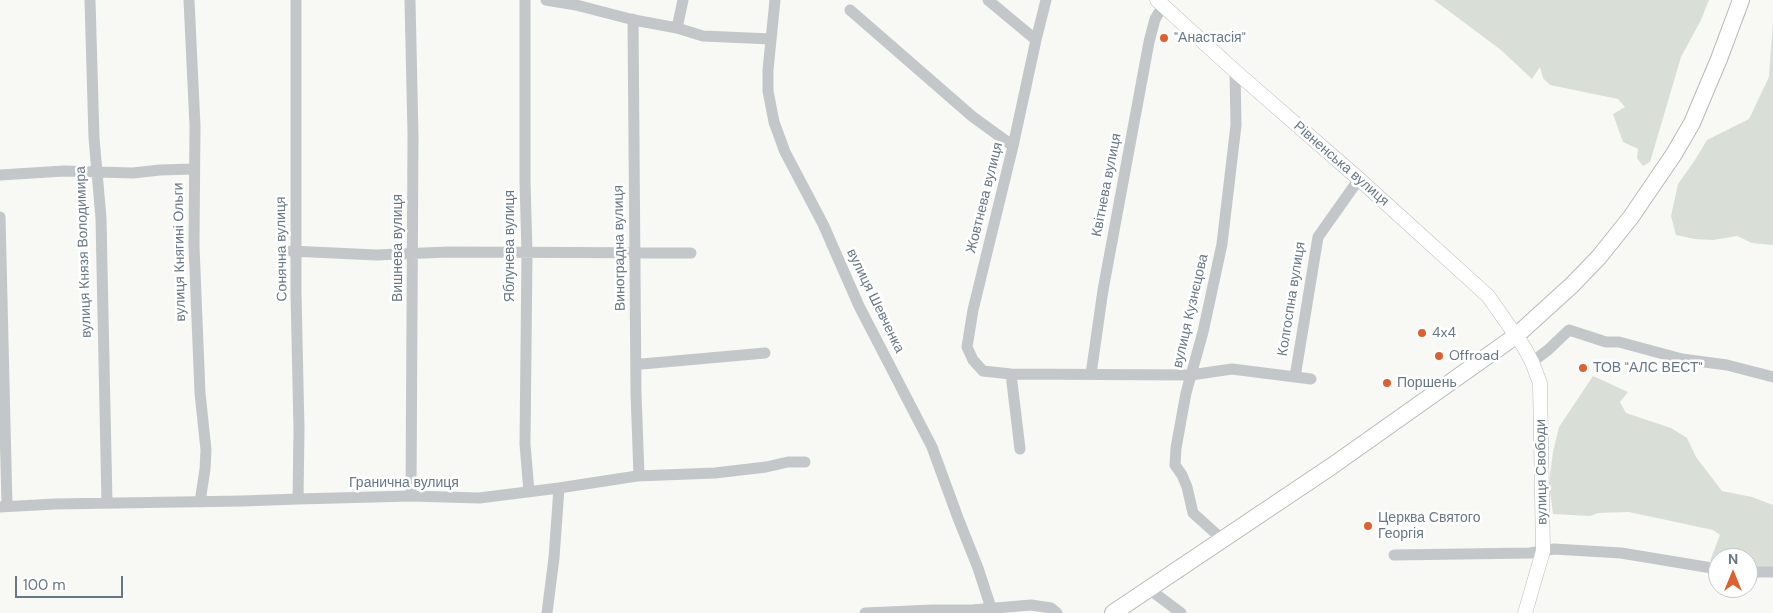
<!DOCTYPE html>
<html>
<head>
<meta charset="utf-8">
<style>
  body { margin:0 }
  #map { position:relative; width:1773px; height:613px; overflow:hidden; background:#f8f8f5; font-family:"DM Sans",sans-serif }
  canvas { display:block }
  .north { position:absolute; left:1708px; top:548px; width:50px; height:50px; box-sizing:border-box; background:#fff; border:1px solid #c3c9ce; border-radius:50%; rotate:0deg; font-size:14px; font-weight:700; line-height:20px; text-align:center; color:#687785 }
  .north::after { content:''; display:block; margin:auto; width:18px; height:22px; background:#de602f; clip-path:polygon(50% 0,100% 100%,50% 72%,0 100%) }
  .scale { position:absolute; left:15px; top:576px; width:108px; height:22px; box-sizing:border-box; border:2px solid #687785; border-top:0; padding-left:6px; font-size:15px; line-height:18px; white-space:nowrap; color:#687785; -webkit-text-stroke:4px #fff; paint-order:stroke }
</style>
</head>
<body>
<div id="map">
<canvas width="1773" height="613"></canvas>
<div class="north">N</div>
<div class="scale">100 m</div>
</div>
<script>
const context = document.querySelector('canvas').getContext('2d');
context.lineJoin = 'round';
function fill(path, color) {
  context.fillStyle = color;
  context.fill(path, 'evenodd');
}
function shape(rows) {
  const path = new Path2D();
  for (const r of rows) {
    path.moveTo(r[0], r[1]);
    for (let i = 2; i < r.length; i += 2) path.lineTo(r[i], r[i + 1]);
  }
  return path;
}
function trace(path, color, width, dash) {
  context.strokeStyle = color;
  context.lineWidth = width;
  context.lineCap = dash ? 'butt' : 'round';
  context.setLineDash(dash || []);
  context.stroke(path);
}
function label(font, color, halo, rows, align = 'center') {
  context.font = font + ' "DM Sans",sans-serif';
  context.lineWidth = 5;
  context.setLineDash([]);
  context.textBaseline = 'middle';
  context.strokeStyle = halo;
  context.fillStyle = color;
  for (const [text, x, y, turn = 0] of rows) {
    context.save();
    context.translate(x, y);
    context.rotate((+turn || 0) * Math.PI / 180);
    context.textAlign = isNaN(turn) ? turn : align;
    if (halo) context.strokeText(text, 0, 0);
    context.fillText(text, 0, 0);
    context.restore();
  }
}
fill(shape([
  [1434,0,1709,0,1701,20,1681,57,1650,162,1643,166,1637,158,1638,149,1623,142,1613,114,1625,107,1618,99,1550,85,1543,78,1540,67,1532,79,1501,50],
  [1773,21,1773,245,1752,243,1737,236,1713,240,1694,239,1676,235,1671,216,1678,184,1695,160,1707,140,1749,119,1769,77],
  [1593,376,1628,392,1620,402,1626,413,1671,428,1687,438,1696,457,1722,491,1752,497,1773,505,1773,568,1748,566,1748,558,1718,558,1718,562,1710,561,1720,535,1713,530,1629,512,1598,513,1590,516,1553,514,1549,484,1553,452,1559,427]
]), '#d9dfd6');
const major = shape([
  [1157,0,1235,71,1359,179,1488,296,1524,347,1532,362,1540,383,1543,551,1525,613]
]);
const highway = shape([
  [1113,613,1332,466,1486,357,1517,335,1572,285,1599,257,1631,217,1674,154,1692,123,1719,59,1741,0]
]);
trace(major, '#b6babe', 15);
trace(highway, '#b6b9bc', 18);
trace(shape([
  [90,0,94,138,101,218,102,267,107,503],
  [189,0,195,126,194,246,200,393,206,450,205,469,200,502],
  [296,0,296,293,299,429,298,499],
  [410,0,413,135,411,496],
  [525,0,525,181,527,253,525,444,529,492],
  [546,0,576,5,634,20,677,28,703,36,771,39],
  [775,0,768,70,768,91,774,122,785,152,823,224,859,306,932,447,958,518,978,568,991,608],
  [988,0,1036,40],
  [1046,0,1036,40,1013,146,973,310,967,347,973,360,983,371,1011,374,1191,375,1232,369,1311,379],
  [850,10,973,117,1013,146],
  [633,19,636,394,639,475],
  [677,28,683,0],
  [0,175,64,171,133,173,160,170,193,169],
  [0,217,7,506],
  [291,251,376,255,448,252,691,253],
  [1532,362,1548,350,1569,330,1606,342,1619,342,1682,359,1727,365,1773,377],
  [636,363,642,364,765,353],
  [1011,374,1020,449],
  [1091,374,1103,290,1149,42,1155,19,1163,6],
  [1295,377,1318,237,1359,179],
  [0,507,55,504,242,501,298,499,411,496,479,498,559,488,637,476,715,473,766,467,788,462,805,462],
  [1223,540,1193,513,1187,487,1182,475,1175,465,1176,448,1186,393,1203,332,1222,244,1236,125,1235,71],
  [1394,555,1530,553,1554,549,1621,553,1718,569],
  [1748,572,1773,572],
  [1149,589,1181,613],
  [547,613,554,558,559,488],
  [865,613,933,610,972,610,1031,605,1051,608,1057,613]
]), '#c3c7ca', 11);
trace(major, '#fff', 14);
trace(highway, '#fff', 16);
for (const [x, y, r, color] of [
  [1164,38,5,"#de602f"],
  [1422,333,5,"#de602f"],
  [1439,356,5,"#de602f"],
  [1583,368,5,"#de602f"],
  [1387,383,5,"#de602f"],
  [1368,526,5,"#de602f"]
]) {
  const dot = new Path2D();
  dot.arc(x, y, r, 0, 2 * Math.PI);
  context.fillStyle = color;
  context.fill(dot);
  trace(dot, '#fff', 2);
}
label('14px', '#687785', '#fff', [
  ["\"Анастасія\"",1174,38],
  ["4x4",1432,333],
  ["Offroad",1449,356],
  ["ТОВ \"АЛС ВЕСТ\"",1593,368],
  ["Поршень",1397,383],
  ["Церква Святого",1378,518],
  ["Георгія",1378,534]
], 'left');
label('14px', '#687785', '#fff', [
  ["Рівненська вулиця",1341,164,41],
  ["Квітнева вулиця",1107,185,-79],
  ["Жовтнева вулиця",985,198,-76],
  ["Яблунева вулиця",510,246,-90],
  ["Вишнева вулиця",398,248,-90],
  ["Виноградна вулиця",620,248,-91],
  ["Сонячна вулиця",282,249,-91],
  ["вулиця Князя Володимира",84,252,-92],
  ["вулиця Княгині Ольги",180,252,-91],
  ["Колгоспна вулиця",1292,299,-81],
  ["вулиця Шевченка",875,301,64],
  ["вулиця Кузнєцова",1191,311,-77],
  ["вулиця Свободи",1542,472,-91],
  ["Гранична вулиця",404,483]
]);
</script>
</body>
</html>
